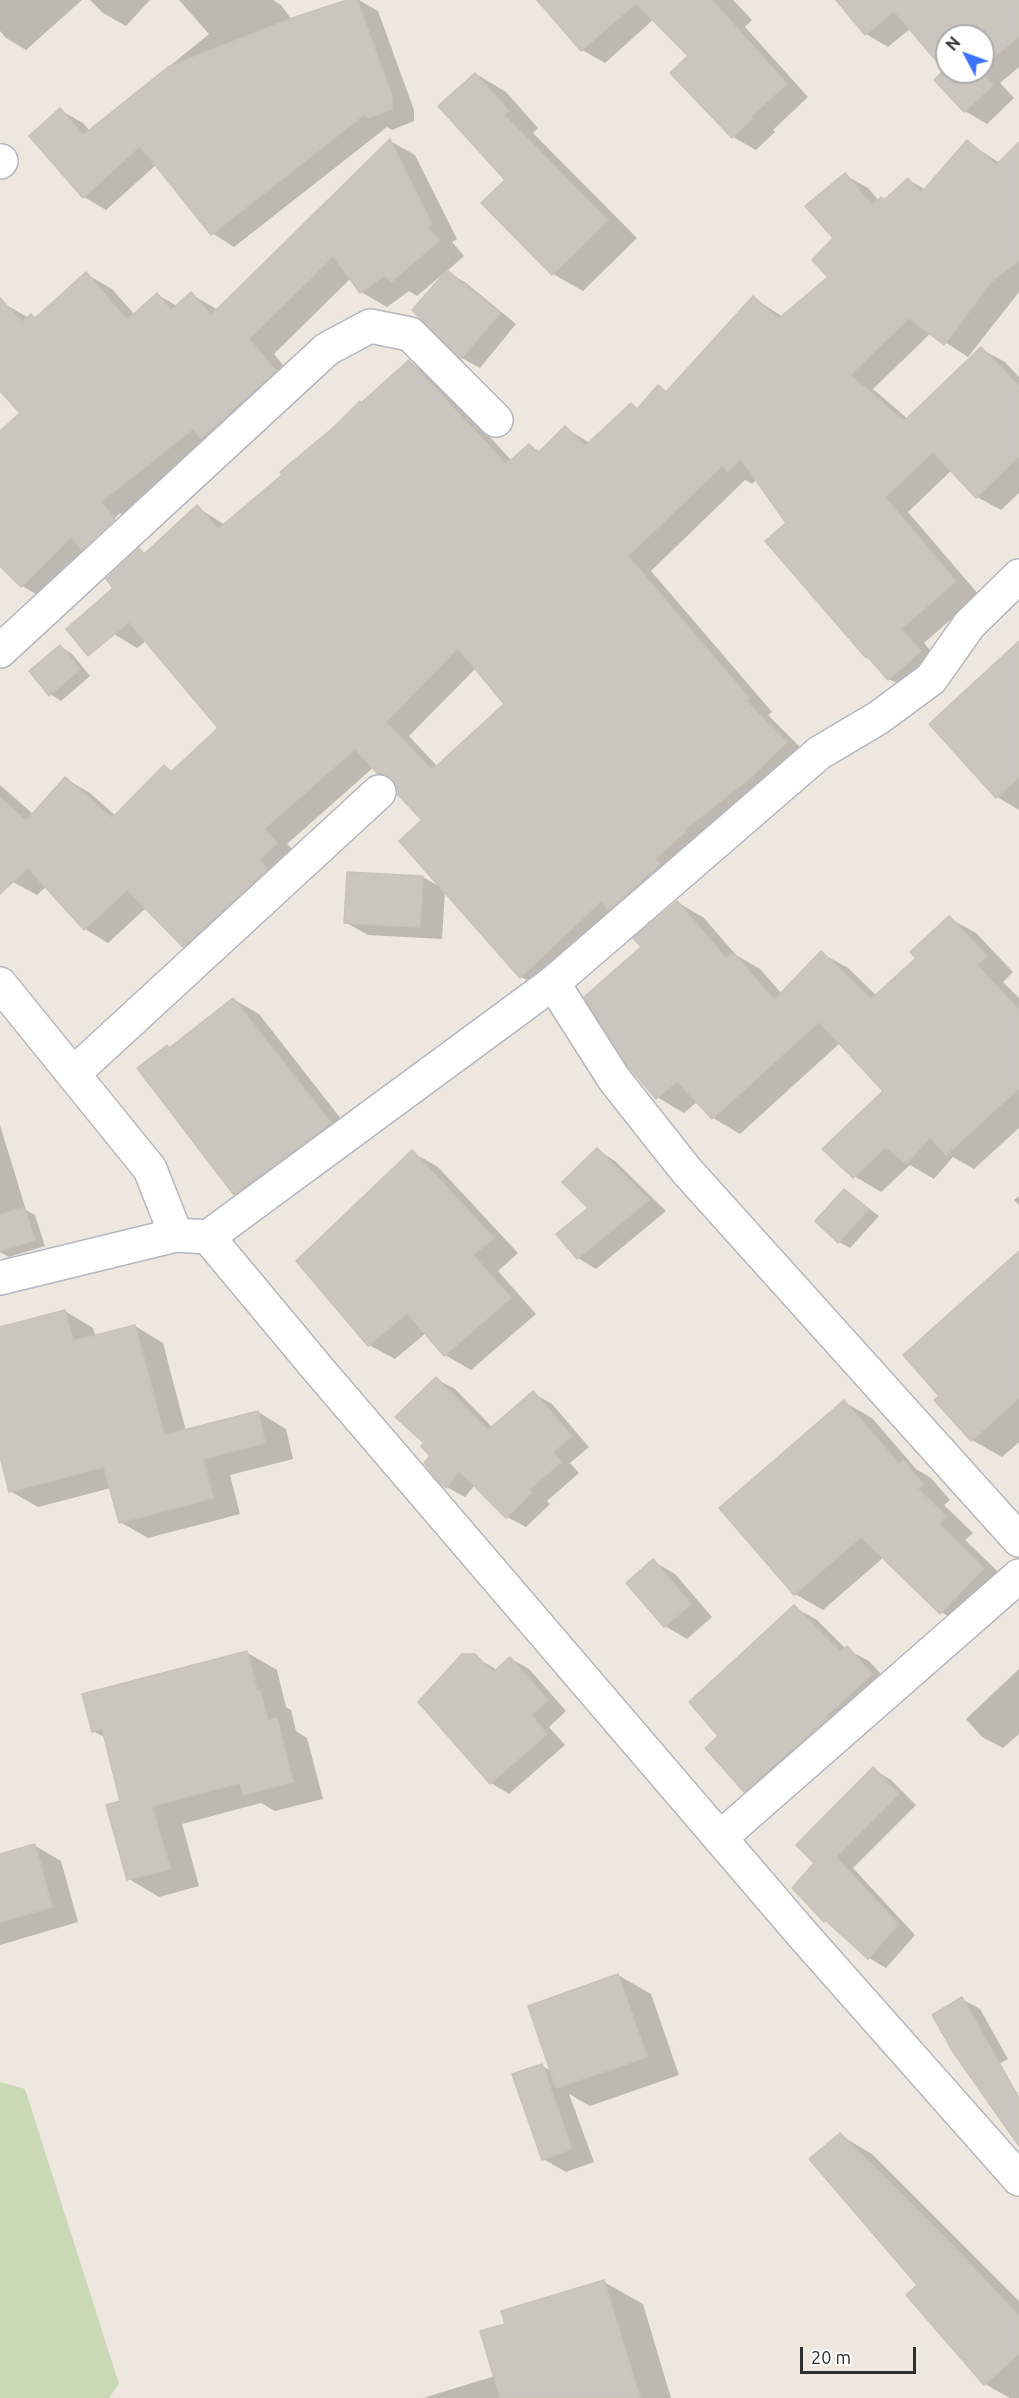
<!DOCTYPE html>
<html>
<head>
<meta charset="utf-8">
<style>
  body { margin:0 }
  #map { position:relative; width:1019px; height:2398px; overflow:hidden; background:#eee7df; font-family:Ubuntu,sans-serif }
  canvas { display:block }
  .north { position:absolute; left:935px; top:24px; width:60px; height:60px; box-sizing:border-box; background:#fff; border:2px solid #ababab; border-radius:50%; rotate:311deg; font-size:16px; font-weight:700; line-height:24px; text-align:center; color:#2d2d2d }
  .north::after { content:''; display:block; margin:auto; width:21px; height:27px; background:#3f73fc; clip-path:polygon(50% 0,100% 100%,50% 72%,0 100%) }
  .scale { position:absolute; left:800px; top:2347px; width:116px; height:27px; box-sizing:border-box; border:3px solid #2d2d2d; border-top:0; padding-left:8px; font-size:18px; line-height:21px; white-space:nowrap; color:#2d2d2d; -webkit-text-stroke:4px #fff; paint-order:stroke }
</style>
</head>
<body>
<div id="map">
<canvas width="1019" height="2398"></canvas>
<div class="north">N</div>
<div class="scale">20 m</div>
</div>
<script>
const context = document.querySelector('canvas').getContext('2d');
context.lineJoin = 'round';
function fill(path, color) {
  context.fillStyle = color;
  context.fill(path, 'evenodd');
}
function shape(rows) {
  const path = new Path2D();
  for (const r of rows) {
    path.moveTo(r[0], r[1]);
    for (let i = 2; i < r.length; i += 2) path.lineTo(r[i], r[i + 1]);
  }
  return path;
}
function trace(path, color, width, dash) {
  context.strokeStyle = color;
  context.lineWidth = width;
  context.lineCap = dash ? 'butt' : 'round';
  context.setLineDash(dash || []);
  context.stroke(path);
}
fill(shape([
  [0,2082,25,2089,119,2384,109,2398,0,2398]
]), '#cad8b6');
fill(shape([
  [0,0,82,0,26,50,6,38,0,31],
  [90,0,150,0,126,26,103,13],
  [179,0,273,0,281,5,292,20,351,0,359,0,378,11,414,110,414,121,392,130,387,127,234,247,212,233,157,164,106,210,84,197,60,110,83,123,90,131,209,34],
  [559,0,733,0,752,20,745,27,808,97,773,130,775,132,756,150,733,137,673,73,690,56,654,19,605,63,582,50],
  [856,0,1019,0,1019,67,1000,83,1014,98,987,124,965,111,936,80,947,70,911,28,888,47,866,34],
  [947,36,983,36,983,72,947,72],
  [476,74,506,92,538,128,533,133,637,238,583,291,553,274,507,180],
  [390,141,415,155,457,239,452,242,464,256,446,272,465,282,516,324,480,368,462,358,415,309,444,275,443,274,417,296,409,291,387,307,361,292,351,278,274,354,300,386,48,601,22,586,0,564,0,433,23,413,0,388,0,303,3,303,29,318,36,319,86,274,112,289,135,315,158,295,177,306,191,294,218,310],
  [120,513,122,515,86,548,84,546],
  [967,142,1000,163,1019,144,1019,292,968,357,931,333,873,389,908,419,981,349,1005,362,1019,377,1019,493,1001,510,977,497,952,470,908,512,979,595,924,643,943,666,913,692,889,679,873,661,867,657,788,523,757,479,752,484,745,480,651,571,772,712,768,715,809,756,545,990,521,977,445,891,442,939,368,935,345,922,423,877,442,888,425,820,396,782,374,767,287,844,300,857,208,960,184,946,146,908,108,943,85,929,46,887,37,895,13,882,0,867,0,785,33,814,66,779,90,793,116,816,165,767,174,772,221,728,146,641,137,648,114,634,115,589,139,550,147,554,197,507,225,525,232,521,409,362,433,375,512,461,530,446,541,452,565,428,590,443,632,405,639,409,658,387,667,392,754,298,783,317,831,277,845,175,868,188,879,201,885,201,909,180,926,190],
  [476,668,506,704,438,767,409,736],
  [1019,645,1019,810,997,797],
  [61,647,72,654,90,676,61,701,50,694],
  [677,902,704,918,736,955,760,969,782,994,821,953,848,968,877,996,918,958,949,918,976,933,1013,972,1003,982,1019,998,1019,1128,974,1169,953,1157,934,1179,910,1165,881,1192,854,1176,885,1092,840,1043,740,1134,713,1118,698,1101,684,1113,657,1097,643,948],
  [233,999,259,1014,356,1138,261,1208,235,1193,170,1049],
  [0,1125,26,1210,35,1215,45,1246,9,1257,0,1252],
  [597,1150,615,1161,666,1211,596,1269,578,1258,558,1234,590,1208],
  [412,1152,438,1167,518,1253,498,1271,536,1314,471,1370,445,1355,426,1333,395,1359,369,1345],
  [845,1191,879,1216,850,1248,839,1242],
  [1019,1196,1019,1205,1014,1200],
  [1019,1253,1019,1442,1002,1457,972,1440,936,1400,941,1396],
  [65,1311,93,1328,96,1337,135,1326,163,1343,186,1431,258,1412,286,1429,293,1459,230,1475,240,1514,148,1538,120,1522,111,1488,38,1507,10,1491,0,1450,0,1328],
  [436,1379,455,1389,493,1428,533,1393,552,1404,589,1447,570,1463,579,1473,547,1501,550,1504,526,1527,507,1517,475,1485,465,1497,447,1487,426,1463,432,1456,427,1443],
  [844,1402,872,1418,916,1469,931,1478,950,1500,944,1505,973,1533,965,1540,1011,1584,969,1628,941,1612,884,1557,823,1610,795,1594,721,1508],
  [653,1561,675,1574,712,1617,687,1639,665,1626],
  [794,1607,817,1620,846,1649,869,1661,893,1687,767,1804,745,1791,720,1737],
  [246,1652,277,1670,286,1707,291,1710,296,1731,307,1738,323,1799,275,1811,261,1803,182,1824,199,1886,159,1897,129,1879,122,1802,106,1738,93,1731],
  [474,1656,497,1670,511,1659,529,1669,566,1711,549,1727,565,1745,509,1794,491,1783],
  [1019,1669,1019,1734,1003,1748,982,1737,966,1719],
  [873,1769,891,1780,916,1805,853,1868,915,1935,886,1968,869,1958,825,1920,816,1863],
  [34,1845,61,1861,78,1922,0,1945,0,1855],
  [618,1975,651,1994,679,2075,590,2106,569,2094,594,2162,566,2172,543,2159,542,2066,553,2072],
  [962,1999,980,2009,1008,2059,981,2074],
  [840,2135,872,2154,1019,2301,1019,2398,1010,2398,985,2384,919,2285],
  [604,2282,643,2304,671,2398,423,2398,495,2376,507,2325]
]), '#0003');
const building = shape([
  [347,0,357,0,392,96,392,109,368,118,365,114,211,235,140,146,83,198,29,136,60,108,83,135,168,67,295,17,347,0],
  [537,0,712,0,787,84,751,116,753,118,732,138,670,73,688,56,636,3,581,51,537,0],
  [836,0,1019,0,1019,36,983,66,983,36,947,36,947,72,981,72,993,85,964,112,934,80,944,70,894,11,865,35,836,0],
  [475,73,509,111,504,115,608,220,552,275,481,203,505,180,438,106,475,73],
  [390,139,432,224,428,227,439,241,391,282,385,275,360,293,333,256,249,339,276,371,201,438,193,429,101,502,115,519,82,550,71,537,21,587,0,566,0,431,20,413,0,391,0,298,22,322,31,314,35,318,86,272,127,320,157,293,171,310,191,292,211,315,390,139],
  [967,140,996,165,1019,142,1019,260,991,282,944,345,909,318,850,375,904,421,981,347,1019,386,1019,456,976,498,933,452,885,497,956,581,901,629,921,651,888,680,868,657,866,658,765,541,786,523,740,458,728,472,722,466,628,556,749,698,746,701,787,742,750,778,684,830,685,832,655,859,660,864,609,910,601,901,520,978,399,841,422,820,397,794,397,787,392,779,385,774,378,774,355,749,264,829,277,843,259,860,268,869,183,947,127,890,84,930,28,868,0,894,0,797,26,821,65,777,112,818,164,765,171,772,218,728,129,622,88,656,66,629,113,588,106,579,139,548,144,554,197,505,218,529,282,475,280,472,334,427,360,401,361,403,409,360,506,464,529,444,538,453,565,426,585,446,631,403,637,409,658,385,666,392,753,296,778,319,828,277,812,260,833,238,805,206,845,173,872,205,881,197,884,200,908,178,921,193,967,140],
  [458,648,504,704,432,770,386,722,458,648],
  [447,270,500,313,461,359,412,310,447,270],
  [1019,641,1019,777,996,798,929,724,1019,641],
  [60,645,80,669,49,696,29,671,60,645],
  [347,872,423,876,420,927,344,923,347,872],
  [677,901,726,958,733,952,774,1000,821,951,871,999,916,958,910,952,949,916,987,956,977,965,1019,1010,1019,1088,946,1155,930,1137,906,1164,886,1147,853,1178,822,1149,883,1091,819,1022,712,1119,677,1081,656,1099,627,1065,584,997,641,947,633,938,677,901],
  [233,998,331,1123,234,1195,137,1068,167,1045,169,1048,233,998],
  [597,1148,649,1200,577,1259,556,1234,588,1208,562,1182,597,1148],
  [412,1150,494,1238,473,1255,511,1298,444,1356,407,1313,368,1346,296,1261,412,1150],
  [844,1189,869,1209,838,1243,815,1221,844,1189],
  [24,1207,35,1240,0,1251,0,1215,24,1207],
  [1019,1251,1019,1398,971,1441,934,1400,939,1396,903,1355,1019,1251],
  [65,1310,73,1341,135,1325,164,1435,258,1411,265,1443,203,1459,213,1498,119,1523,104,1467,9,1492,0,1456,0,1327,65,1310],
  [436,1377,488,1430,533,1391,572,1436,553,1452,561,1462,529,1490,532,1492,506,1518,459,1471,446,1488,440,1483,424,1463,430,1456,421,1446,424,1443,395,1417,436,1377],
  [844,1400,899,1464,903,1460,923,1484,918,1489,946,1516,939,1524,984,1568,940,1614,861,1537,794,1595,719,1508,844,1400],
  [653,1559,691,1604,664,1627,626,1583,653,1559],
  [794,1605,841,1652,847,1646,872,1674,825,1717,827,1719,744,1792,705,1748,718,1736,689,1702,794,1605],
  [247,1651,257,1691,260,1690,268,1721,277,1718,293,1782,243,1795,240,1783,152,1806,170,1869,127,1880,106,1805,120,1801,102,1729,92,1732,82,1694,247,1651],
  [462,1654,475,1654,493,1672,510,1657,548,1700,531,1715,547,1734,490,1784,418,1702,462,1654],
  [873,1767,899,1794,836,1857,898,1924,868,1959,825,1920,824,1922,792,1888,814,1863,796,1845,873,1767],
  [35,1844,52,1907,0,1922,0,1854,35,1844],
  [618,1974,647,2057,556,2088,528,2006,618,1974],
  [962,1997,1019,2098,1019,2146,953,2052,932,2015,962,1997],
  [542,2064,572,2149,542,2160,512,2074,542,2064],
  [840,2133,960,2253,1019,2316,1019,2354,984,2385,906,2295,917,2285,809,2159,840,2133],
  [604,2280,640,2398,500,2398,480,2331,505,2324,501,2311,604,2280]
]);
fill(building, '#cac5be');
trace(building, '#cac2b9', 1.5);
const minor = shape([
  [0,162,1,161],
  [0,651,327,349,370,326,410,334,496,420],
  [553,983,614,1079,686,1170,1019,1540],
  [73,1074,379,792],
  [208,1237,553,983,819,753,878,718,931,679,969,625,1019,576],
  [0,1278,176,1235],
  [720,1838,1019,1576]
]);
const tertiary = shape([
  [0,984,150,1169,176,1235,208,1237,318,1369,803,1935,1019,2179]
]);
trace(minor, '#b3b7c0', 36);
trace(tertiary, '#b3b7c0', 36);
trace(minor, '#fff', 33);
trace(tertiary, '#fff', 33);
</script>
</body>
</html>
